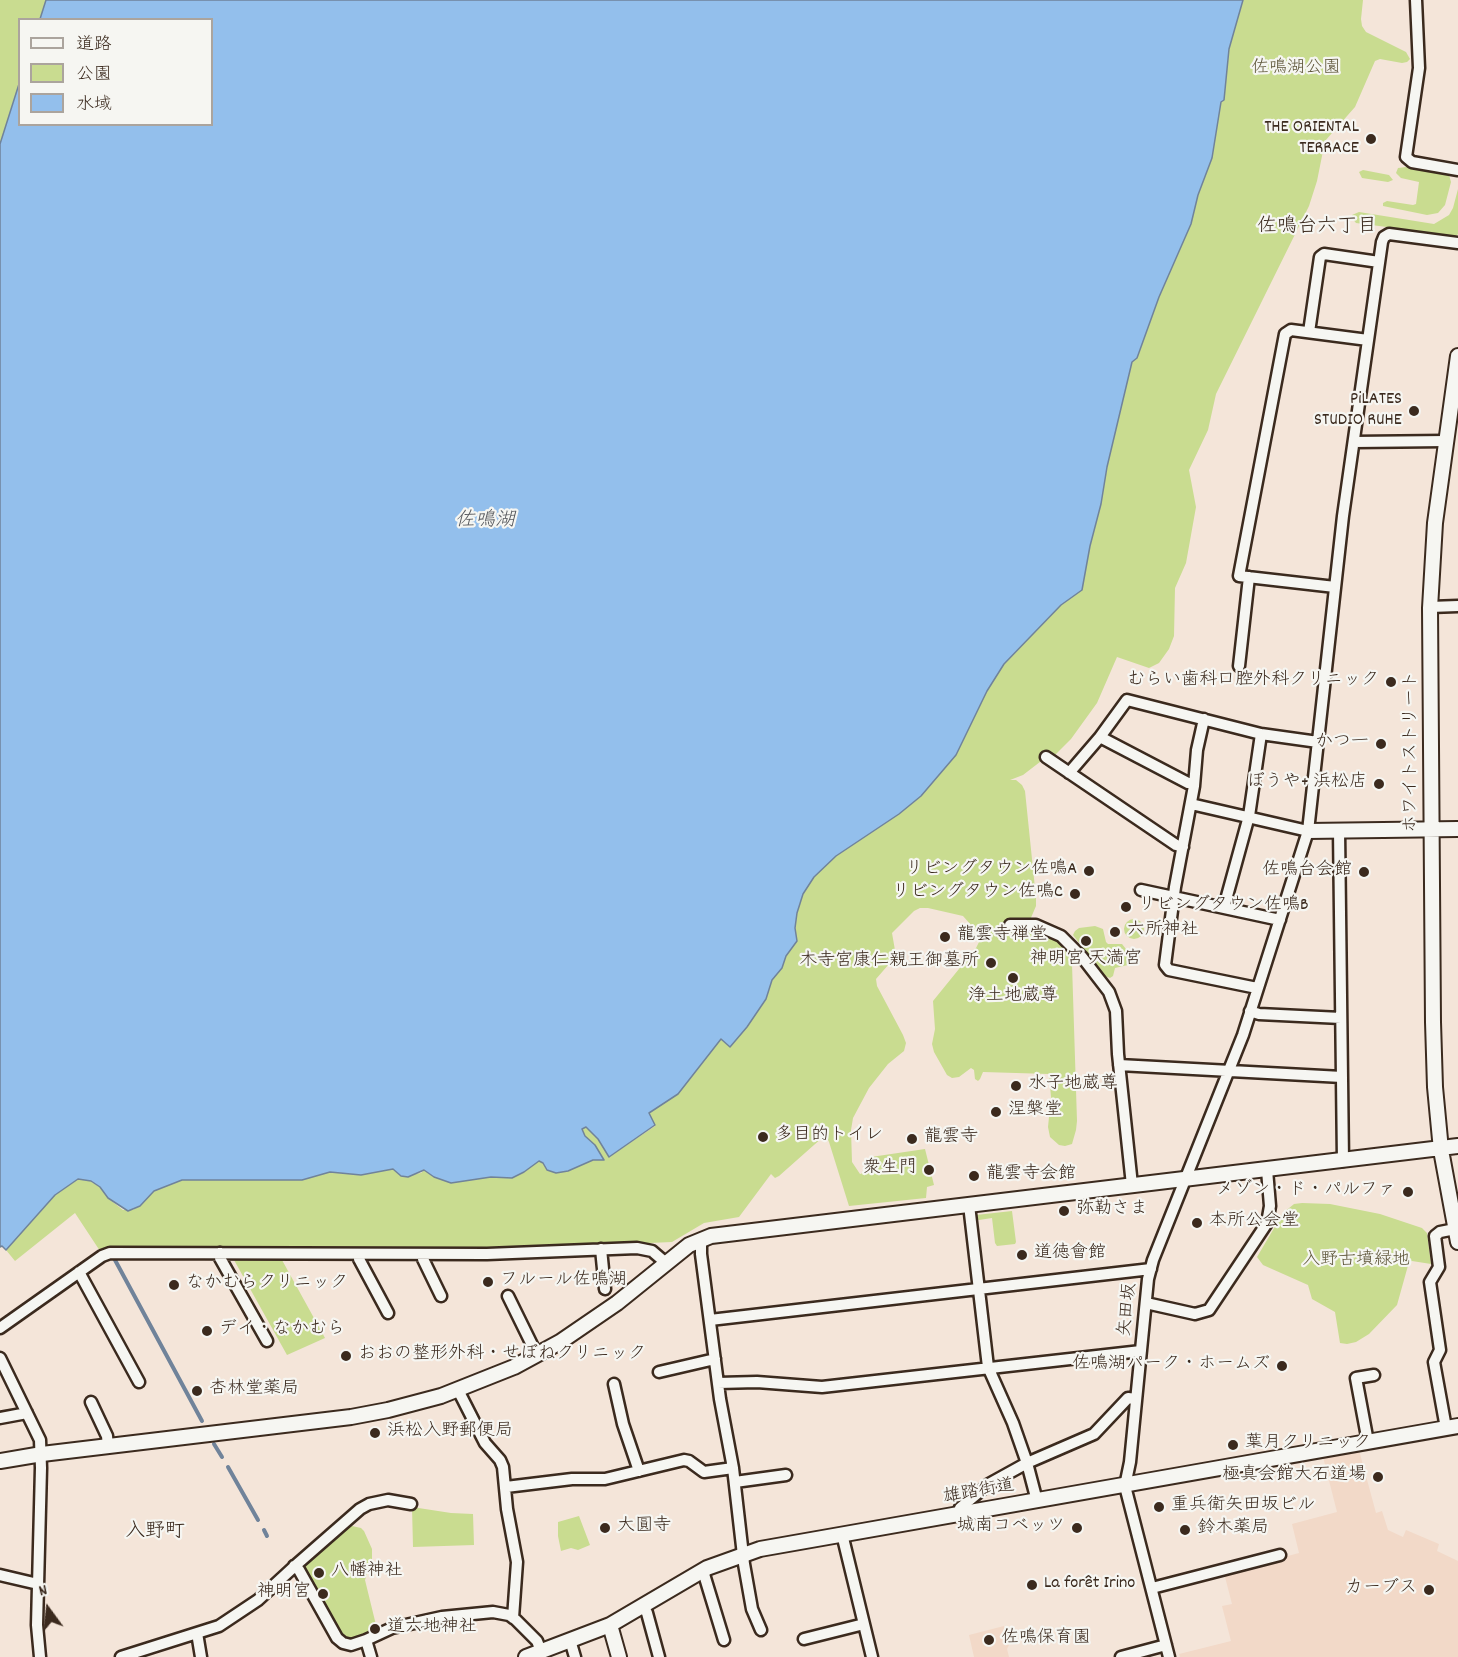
<!DOCTYPE html>
<html>
<head>
<meta charset="utf-8">
<style>
  body { margin:0 }
  #map { position:relative; width:1458px; height:1657px; overflow:hidden; background:#f4e5d9; font-family:Dekko,"Klee One",sans-serif }
  canvas { display:block }
  .legend { position:absolute; left:18px; top:18px; width:195px; height:108px; box-sizing:border-box; background:#f6f6f2; border:2px solid #aba49d; margin:0; padding:8px 10px; list-style:none; font-size:18px; color:#3b2a1e }
  .legend li { display:flex; align-items:center; gap:12px; height:30px }
  .legend b { width:30px; border:2px solid #aba49d }
  .north { position:absolute; left:18px; top:1579px; width:60px; height:60px; -webkit-text-stroke:4px #f6f6f2; paint-order:stroke; rotate:345deg; font-size:16px; font-weight:700; line-height:24px; text-align:center; color:#3b2a1e }
  .north::after { content:''; display:block; margin:auto; width:21px; height:27px; background:#3b2a1e; clip-path:polygon(50% 0,100% 100%,50% 72%,0 100%) }
</style>
</head>
<body>
<div id="map">
<canvas width="1458" height="1657"></canvas>
<ul class="legend">
<li><b style="height:8px;background:#f6f6f2"></b>道路</li>
<li><b style="height:16px;background:#c9dc90"></b>公園</li>
<li><b style="height:16px;background:#93bfec"></b>水域</li>
</ul>
<div class="north">N</div>
</div>
<script>
const context = document.querySelector('canvas').getContext('2d');
context.lineJoin = 'round';
function fill(path, color) {
  context.fillStyle = color;
  context.fill(path, 'evenodd');
}
function shape(rows) {
  const path = new Path2D();
  for (const r of rows) {
    if (r.length === 3) {
      path.moveTo(r[0] + r[2], r[1]);
      path.arc(r[0], r[1], r[2], 0, 2 * Math.PI);
      continue;
    }
    path.moveTo(r[0], r[1]);
    for (let i = 2; i < r.length; i += 2) path.lineTo(r[i], r[i + 1]);
  }
  return path;
}
function trace(path, color, width, dash) {
  context.strokeStyle = color;
  context.lineWidth = width;
  context.lineCap = dash ? 'butt' : 'round';
  context.setLineDash(dash || []);
  context.stroke(path);
}
function label(font, color, halo, rows, align = 'center') {
  context.font = font + ' Dekko,"Klee One",sans-serif';
  context.lineWidth = 4.5;
  context.setLineDash([]);
  context.textBaseline = 'middle';
  context.strokeStyle = halo;
  context.fillStyle = color;
  for (const [text, x, y, turn = 0] of rows) {
    context.save();
    context.translate(x, y);
    context.rotate((+turn || 0) * Math.PI / 180);
    context.textAlign = isNaN(turn) ? turn : align;
    if (halo) context.strokeText(text, 0, 0);
    context.fillText(text, 0, 0);
    context.restore();
  }
}
fill(shape([
  [1359,1450,1376,1513,1382,1511,1388,1530,1403,1537,1406,1530,1439,1544,1437,1551,1458,1561,1458,1657,1180,1657,1179,1654,1231,1641,1222,1606,1232,1604,1224,1573,1299,1553,1292,1524,1337,1512,1323,1457],
  [1004,1626,1009,1645,1007,1649,1009,1657,974,1657,969,1635]
]), '#f2d9c8');
fill(shape([
  [0,0,46,0,40,19,20,20,19,84,0,144],
  [1243,0,1363,0,1361,19,1362,26,1366,32,1406,52,1410,59,1407,62,1402,63,1380,59,1375,61,1355,107,1325,141,1317,181,1309,206,1216,394,1208,430,1189,470,1196,507,1186,563,1175,588,1174,636,1169,649,1159,663,1149,668,1117,657,1097,703,1071,739,1052,758,1049,755,1023,775,1010,780,1016,780,1022,785,1025,791,1036,898,1036,906,1030,920,1030,928,1057,941,1070,956,1072,964,1077,1121,1076,1130,1072,1144,1065,1146,1059,1145,1050,1137,1048,1127,1051,1097,1049,1074,983,1072,980,1079,978,1081,975,1079,974,1070,971,1068,959,1077,952,1078,947,1075,934,1052,932,1044,935,1029,933,1001,976,948,979,942,979,934,963,916,928,908,920,908,914,911,892,933,896,956,876,979,877,986,903,1035,906,1043,904,1051,888,1064,869,1088,853,1118,851,1130,852,1162,860,1174,863,1173,871,1157,925,1149,934,1185,927,1187,926,1198,849,1206,829,1142,827,1138,823,1137,779,1176,775,1178,771,1174,739,1217,704,1223,672,1242,487,1250,292,1247,290,1249,109,1249,100,1251,75,1213,15,1261,6,1250,55,1195,78,1179,90,1181,100,1187,108,1198,123,1210,133,1210,154,1191,182,1180,302,1180,330,1172,361,1175,393,1169,401,1176,421,1173,424,1170,434,1177,512,1178,539,1161,581,1165,593,1160,595,1145,585,1136,582,1129,586,1126,598,1139,609,1157,655,1126,649,1113,678,1094,721,1039,730,1047,747,1027,766,999,772,980,782,968,786,956,797,941,795,928,797,913,803,894,814,877,836,856,899,814,921,796,956,755,987,691,1004,664,1061,605,1082,590,1090,546,1101,504,1107,467,1132,362,1137,358,1159,297,1191,224,1221,102,1224,100,1229,49],
  [1406,167,1449,175,1451,182,1445,205,1438,213,1427,215,1383,206,1383,203,1387,201,1413,205,1416,204,1419,182,1401,178,1396,173,1398,168],
  [1363,170,1389,175,1393,180,1388,182,1362,178,1359,172],
  [1458,189,1458,234,1456,236,1356,223,1352,218,1352,215,1359,212,1434,224,1449,215,1453,208],
  [1134,929,10],
  [1095,926,1103,929,1106,942,1108,944,1122,944,1133,958,1132,964,1115,968,1113,976,1110,978,1105,976,1073,935,1075,931,1079,928],
  [1302,1203,1330,1204,1380,1214,1422,1228,1427,1233,1431,1264,1412,1261,1409,1262,1397,1305,1369,1334,1356,1342,1347,1344,1340,1343,1335,1312,1312,1299,1308,1285,1263,1265,1257,1257,1283,1213,1294,1204],
  [1012,1211,1016,1242,1015,1244,997,1246,995,1243,992,1218,979,1220,976,1219,976,1215],
  [234,1260,282,1260,325,1338,287,1355],
  [412,1507,451,1513,473,1514,474,1545,413,1547],
  [579,1516,590,1545,578,1550,571,1548,561,1551,558,1536,558,1522],
  [352,1526,361,1528,364,1531,372,1549,372,1561,365,1580,376,1625,373,1630,364,1636,351,1642,340,1636,303,1567,303,1563,346,1527]
]), '#c9dc90');
const water = shape([
  [46,0,1243,0,1229,49,1224,100,1221,102,1212,158,1198,195,1191,224,1159,297,1137,358,1132,362,1107,467,1101,504,1090,546,1082,590,1061,605,1004,664,987,691,956,755,921,796,899,814,836,856,814,877,803,894,797,913,795,928,797,941,786,956,782,968,772,980,766,999,747,1027,730,1047,721,1039,678,1094,649,1113,655,1125,609,1157,598,1139,586,1127,582,1129,585,1136,595,1145,604,1160,593,1160,568,1171,556,1173,547,1170,543,1163,539,1161,524,1172,512,1178,491,1177,451,1183,434,1177,424,1170,408,1177,401,1176,393,1169,361,1175,330,1172,302,1180,182,1180,154,1191,140,1206,128,1211,108,1198,100,1187,91,1181,78,1179,55,1195,6,1250,2,1246,0,1247,0,144,19,84,20,124,212,124,212,20,40,19,46,0]
]);
fill(water, '#93bfec');
trace(water, '#70839a', 1.5);
trace(shape([
  [115,1260,202,1421],
  [214,1444,222,1457],
  [228,1467,258,1520],
  [264,1530,267,1536]
]), '#70839a', 4);
const minor = shape([
  [1416,0,1419,68,1406,157,1412,162,1458,170],
  [1309,332,1320,257,1324,254,1379,262],
  [1354,442,1446,441],
  [1335,587,1239,576,1285,334,1291,330,1368,340],
  [1430,607,1458,606],
  [1239,666,1249,577],
  [1204,719,1197,750,1194,786,1175,887,1165,965,1169,970,1257,988],
  [1100,737,1188,783,1194,783],
  [1046,757,1176,845,1183,847],
  [1069,773,1100,737,1127,700,1261,734,1318,742],
  [1191,804,1308,831],
  [1339,830,1343,1161],
  [1141,890,1280,920],
  [1224,907,1249,816,1261,734],
  [1010,925,1036,925,1061,936,1082,957,1109,992,1116,1011,1118,1054,1132,1185],
  [1250,1011,1259,1014,1341,1018],
  [1119,1065,1342,1077],
  [969,1205,988,1367,1013,1423,1027,1463,1037,1501],
  [701,1239,701,1254,720,1399,733,1468,744,1564,752,1609,761,1630],
  [601,1249,605,1289],
  [220,1253,220,1258,267,1341],
  [359,1254,359,1259,388,1313],
  [424,1254,423,1259,441,1296],
  [79,1272,139,1382],
  [508,1296,537,1355],
  [1146,1303,1195,1314,1209,1310,1267,1223,1270,1206,1267,1170],
  [710,1320,1151,1269],
  [0,1328,102,1256,110,1253,487,1254,637,1248,652,1251,666,1263],
  [0,1358,40,1440,41,1468,37,1625,40,1657],
  [659,1372,715,1359],
  [718,1383,757,1382,822,1387,1141,1351],
  [614,1384,623,1424,639,1471],
  [458,1390,485,1443,500,1460,503,1467,507,1509,517,1562,513,1618],
  [91,1402,107,1436,108,1446],
  [0,1418,27,1413],
  [1446,1428,1434,1362,1440,1350,1430,1282,1439,1267,1435,1236,1440,1232,1455,1229],
  [1368,1442,1356,1378,1374,1375],
  [735,1482,786,1475],
  [506,1487,572,1479,605,1479,684,1460,689,1461,704,1472,733,1468],
  [961,1515,960,1508,989,1484,1027,1463,1094,1434,1128,1398,1136,1399],
  [842,1534,872,1657],
  [294,1566,299,1570,337,1638,343,1643,351,1645,366,1640],
  [703,1571,724,1640],
  [0,1575,38,1584],
  [1152,1588,1280,1555],
  [643,1606,647,1613,659,1657],
  [197,1633,201,1657],
  [804,1639,864,1624],
  [570,1640,575,1657],
  [121,1657,219,1626,258,1600,296,1565,360,1509,369,1504,388,1500,411,1504],
  [371,1657,366,1640,392,1628,442,1617,493,1612,509,1615,516,1620,537,1641,541,1651],
  [1121,1657,1166,1645],
  [1169,1657,1125,1486,1130,1462,1148,1279,1153,1260,1243,1035,1308,831,1343,516,1382,242,1384,237,1389,234,1458,243]
]);
const tertiary = shape([
  [1458,356,1435,523,1430,608,1433,1022,1435,1087,1441,1150,1458,1242],
  [1308,831,1458,829],
  [0,1461,42,1454,351,1417,388,1410,441,1396,514,1367,560,1342,617,1303,689,1245,711,1236,1458,1146],
  [610,1625,619,1657],
  [526,1657,610,1625,707,1568,760,1549,1458,1426]
]);
trace(minor, '#3b2a1e', 15);
trace(tertiary, '#3b2a1e', 18);
trace(minor, '#f6f6f2', 10);
trace(tertiary, '#f6f6f2', 14);
for (const [x, y, r, color] of [
  [1371,139,6,"#3b2a1e"],
  [1414,411,6,"#3b2a1e"],
  [1391,682,6,"#3b2a1e"],
  [1381,744,6,"#3b2a1e"],
  [1379,784,6,"#3b2a1e"],
  [1089,871,6,"#3b2a1e"],
  [1364,872,6,"#3b2a1e"],
  [1075,894,6,"#3b2a1e"],
  [1126,907,6,"#3b2a1e"],
  [1115,932,6,"#3b2a1e"],
  [945,937,6,"#3b2a1e"],
  [1086,941,6,"#3b2a1e"],
  [991,963,6,"#3b2a1e"],
  [1013,978,6,"#3b2a1e"],
  [1016,1086,6,"#3b2a1e"],
  [996,1112,6,"#3b2a1e"],
  [763,1137,6,"#3b2a1e"],
  [912,1139,6,"#3b2a1e"],
  [929,1170,6,"#3b2a1e"],
  [974,1176,6,"#3b2a1e"],
  [1408,1192,6,"#3b2a1e"],
  [1064,1211,6,"#3b2a1e"],
  [1197,1223,6,"#3b2a1e"],
  [1022,1255,6,"#3b2a1e"],
  [488,1282,6,"#3b2a1e"],
  [174,1285,6,"#3b2a1e"],
  [207,1331,6,"#3b2a1e"],
  [346,1356,6,"#3b2a1e"],
  [1282,1366,6,"#3b2a1e"],
  [197,1391,6,"#3b2a1e"],
  [375,1433,6,"#3b2a1e"],
  [1233,1445,6,"#3b2a1e"],
  [1378,1477,6,"#3b2a1e"],
  [1159,1507,6,"#3b2a1e"],
  [605,1528,6,"#3b2a1e"],
  [1077,1528,6,"#3b2a1e"],
  [1185,1530,6,"#3b2a1e"],
  [319,1573,6,"#3b2a1e"],
  [1032,1585,6,"#3b2a1e"],
  [1429,1590,6,"#3b2a1e"],
  [323,1594,6,"#3b2a1e"],
  [375,1629,6,"#3b2a1e"],
  [989,1640,6,"#3b2a1e"]
]) {
  const dot = new Path2D();
  dot.arc(x, y, r, 0, 2 * Math.PI);
  context.fillStyle = color;
  context.fill(dot);
  trace(dot, '#f6f6f2', 2);
}
label('18px', '#5e563a', '#f6f6f2', [
  ["佐鳴湖公園",1296,70],
  ["入野古墳緑地",1356,1262]
]);
label('18px', '#3b2a1e', '#f6f6f2', [
  ["THE ORIENTAL",1359,129,"right"],
  ["TERRACE",1359,150,"right"],
  ["PiLATES",1402,401,"right"],
  ["STUDIO RUHE",1402,422,"right"],
  ["むらい歯科口腔外科クリニック",1379,682,"right"],
  ["かつ一",1369,744,"right"],
  ["ぼうや+ 浜松店",1367,784,"right"],
  ["リビングタウン佐鳴A",1077,871,"right"],
  ["佐鳴台会館",1352,872,"right"],
  ["リビングタウン佐鳴C",1063,894,"right"],
  ["リビングタウン佐鳴B",1138,907],
  ["六所神社",1127,932],
  ["龍雲寺禅堂",957,937],
  ["神明宮 天満宮",1086,961,"center"],
  ["木寺宮康仁親王御墓所",979,963,"right"],
  ["浄土地蔵尊",1013,998,"center"],
  ["水子地蔵尊",1028,1086],
  ["涅槃堂",1008,1112],
  ["多目的トイレ",775,1137],
  ["龍雲寺",924,1139],
  ["衆生門",917,1170,"right"],
  ["龍雲寺会館",986,1176],
  ["メゾン・ド・パルファ",1396,1192,"right"],
  ["弥勒さま",1076,1211],
  ["本所公会堂",1209,1223],
  ["道徳會館",1034,1255],
  ["フルール佐鳴湖",500,1282],
  ["なかむらクリニック",186,1285],
  ["デイ・なかむら",219,1331],
  ["おおの整形外科・せぼねクリニック",358,1356],
  ["佐鳴湖パーク・ホームズ",1270,1366,"right"],
  ["杏林堂薬局",209,1391],
  ["浜松入野郵便局",387,1433],
  ["葉月クリニック",1245,1445],
  ["極真会館大石道場",1366,1477,"right"],
  ["重兵衛矢田坂ビル",1171,1507],
  ["大圓寺",617,1528],
  ["城南コベッツ",1065,1528,"right"],
  ["鈴木薬局",1197,1530],
  ["八幡神社",331,1573],
  ["La forêt Irino",1044,1585],
  ["カーブス",1417,1590,"right"],
  ["神明宮",311,1594,"right"],
  ["道六地神社",387,1629],
  ["佐鳴保育園",1001,1640]
], 'left');
label('18px', '#3b2a1e', '#f6f6f2', [
  ["ホワイトストリート",1413,752,-90],
  ["矢田坂",1129,1310,-84],
  ["雄踏街道",979,1493,-10]
]);
label('20px', '#3b2a1e', '#f6f6f2', [
  ["佐鳴台六丁目",1317,228],
  ["入野町",155,1533]
]);
label('italic 20px', '#55575c', '#f6f6f2', [
  ["佐鳴湖",485,522]
]);
</script>
</body>
</html>
